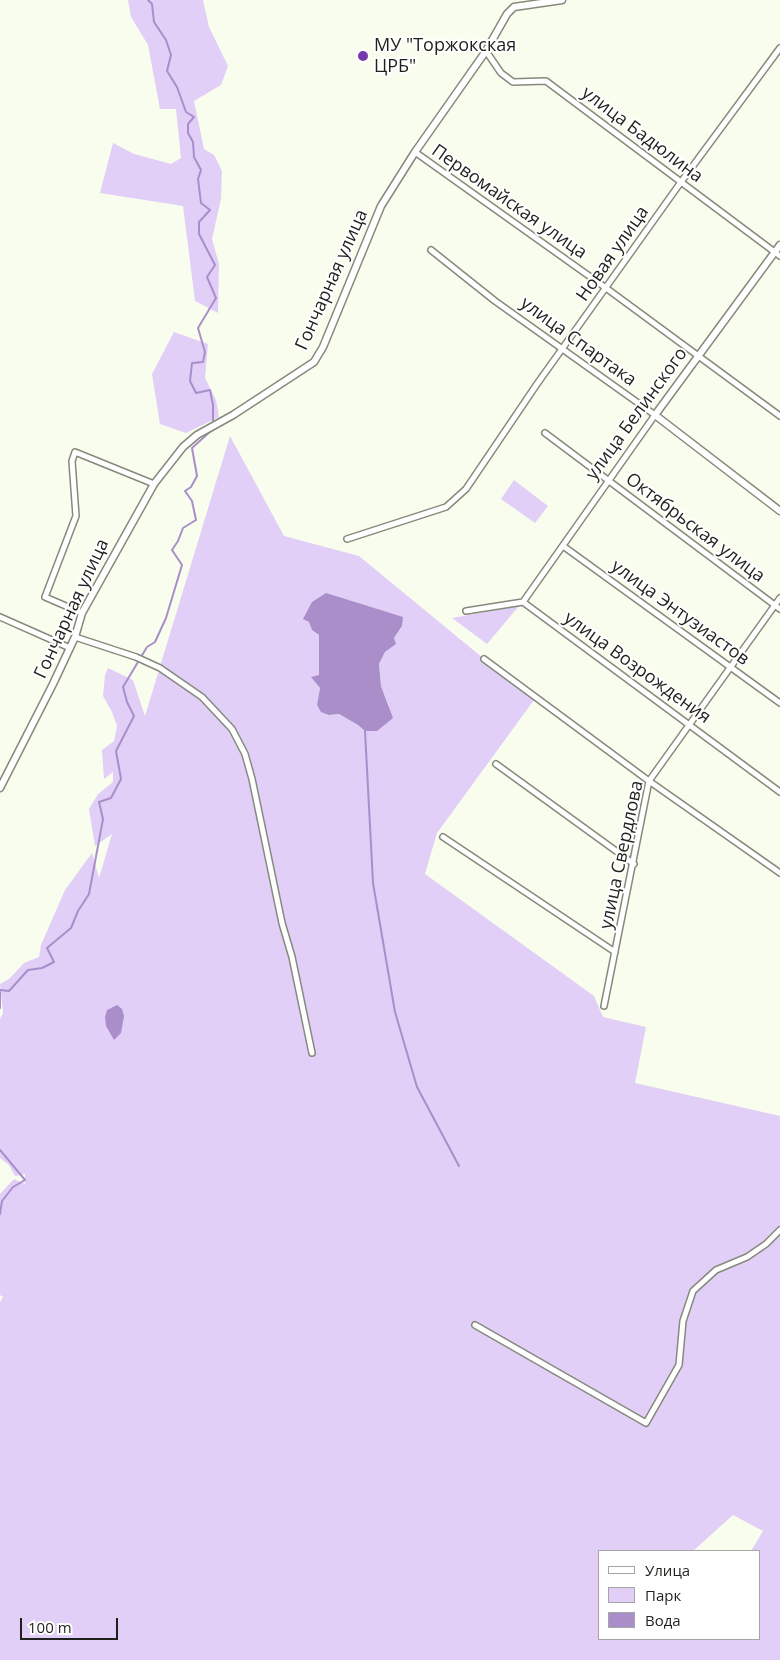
<!DOCTYPE html>
<html>
<head>
<meta charset="utf-8">
<style>
  body { margin:0 }
  #map { position:relative; width:780px; height:1660px; overflow:hidden; background:#f8fdee; font-family:"Open Sans",sans-serif }
  canvas { display:block }
  .legend { position:absolute; left:598px; top:1550px; width:162px; height:90px; box-sizing:border-box; background:#fff; border:1px solid #a5a6a4; margin:0; padding:6px 9px; list-style:none; font-size:15px; color:#1f211c }
  .legend li { display:flex; align-items:center; gap:10px; height:25px }
  .legend b { width:25px; border:1px solid #a5a6a4 }
  .scale { position:absolute; left:20px; top:1618px; width:98px; height:22px; box-sizing:border-box; border:2px solid #1f211c; border-top:0; padding-left:6px; font-size:15px; line-height:18px; white-space:nowrap; color:#1f211c; -webkit-text-stroke:4px #fff; paint-order:stroke }
</style>
</head>
<body>
<div id="map">
<canvas width="780" height="1660"></canvas>
<ul class="legend">
<li><b style="height:6px;background:#fff"></b>Улица</li>
<li><b style="height:14px;background:#e1cff8"></b>Парк</li>
<li><b style="height:14px;background:#a98ec9"></b>Вода</li>
</ul>
<div class="scale">100 m</div>
</div>
<script>
const context = document.querySelector('canvas').getContext('2d');
context.lineJoin = 'round';
function fill(path, color) {
  context.fillStyle = color;
  context.fill(path, 'evenodd');
}
function shape(rows) {
  const path = new Path2D();
  for (const r of rows) {
    path.moveTo(r[0], r[1]);
    for (let i = 2; i < r.length; i += 2) path.lineTo(r[i], r[i + 1]);
  }
  return path;
}
function trace(path, color, width, dash) {
  context.strokeStyle = color;
  context.lineWidth = width;
  context.lineCap = dash ? 'butt' : 'round';
  context.setLineDash(dash || []);
  context.stroke(path);
}
function label(font, color, halo, rows, align = 'center') {
  context.font = font + ' "Open Sans",sans-serif';
  context.lineWidth = 4;
  context.setLineDash([]);
  context.textBaseline = 'middle';
  context.strokeStyle = halo;
  context.fillStyle = color;
  for (const [text, x, y, turn = 0] of rows) {
    context.save();
    context.translate(x, y);
    context.rotate((+turn || 0) * Math.PI / 180);
    context.textAlign = isNaN(turn) ? turn : align;
    if (halo) context.strokeText(text, 0, 0);
    context.fillText(text, 0, 0);
    context.restore();
  }
}
fill(shape([
  [128,0,203,0,209,27,228,66,221,85,194,101,204,149,214,155,222,171,221,199,212,239,219,264,218,313,195,301,183,206,100,193,113,143,134,154,171,164,181,158,176,109,160,109,148,45,131,17],
  [174,332,208,344,205,378,216,400,219,417,186,433,160,424,152,374],
  [230,436,284,536,359,556,534,700,437,833,425,874,594,996,603,1017,646,1027,635,1083,780,1116,780,1660,0,1660,0,1302,3,1297,0,1295,0,1194,14,1179,25,1184,25,1174,15,1176,9,1165,0,1158,0,1019,3,1013,0,984,9,979,24,963,39,957,41,945,65,890,92,853,99,878,112,834,95,846,89,809,98,794,113,782,113,772,104,779,102,750,114,741,117,726,112,712,103,696,105,675,108,668,133,680,145,716],
  [309,622,402,626,394,638,396,644,385,652,379,664,381,686,389,706,365,731,358,725,339,714,329,715,317,705,320,688,312,677,319,675,319,635,312,630],
  [733,1515,763,1531,751,1551,759,1551,759,1639,599,1639,599,1551,693,1551],
  [514,480,548,506,535,523,501,499],
  [519,606,487,644,452,618]
]), '#e1cff8');
fill(shape([
  [326,593,403,617,402,626,394,638,396,644,385,652,379,664,381,686,393,718,377,731,365,731,358,725,339,714,329,715,321,712,317,705,320,688,311,677,319,675,319,635,312,630,309,622,303,619,312,602],
  [117,1005,122,1009,124,1016,121,1033,114,1040,106,1026,105,1017,107,1010]
]), '#a98ec9');
trace(shape([
  [148,0,152,4,154,22,166,40,171,55,167,71,177,87,186,112,194,117,188,124,188,133,193,142,194,157,201,170,198,179,201,203,210,210,199,222,199,234,215,265,207,277,216,298,198,328,205,352,203,362,192,363,190,381,196,393,210,390,213,405,213,425],
  [365,731,373,883,395,1012,417,1087,459,1166],
  [0,990,9,991,28,970,42,968,54,962,47,948,71,928,78,911,89,894,103,819,99,802,111,798,121,779,116,751,134,716,127,702,123,687,147,647,155,642,166,618,182,565,172,550,178,541,183,528,196,520,192,501,185,491,191,487,197,476,192,448,213,429],
  [0,992,0,1008],
  [0,1150,25,1180,13,1187,2,1201,0,1214]
]), '#a98ec9', 2);
const minor = shape([
  [486,51,501,73,513,82,546,81,780,256],
  [415,152,606,288,780,416],
  [431,250,495,301,655,415,523,602],
  [545,433,780,609],
  [347,539,446,507,466,489,537,384,681,182,780,48],
  [563,546,780,703],
  [466,611,523,602,780,792],
  [82,613,45,597,76,516,72,461,75,452,154,484],
  [0,617,70,648],
  [75,637,136,657,160,668,202,697,232,729,245,754,252,779,282,923,292,957,312,1053],
  [484,659,649,781,780,873],
  [496,764,634,864],
  [443,837,615,952],
  [604,1006,649,781,780,598],
  [475,1325,646,1423,679,1365,683,1321,693,1291,716,1270,747,1257,766,1244,780,1230]
]);
const tertiary = shape([
  [780,245,655,415,780,511],
  [0,788,53,684,75,637,82,613,154,484,183,447,197,435,233,415,314,362,323,347,381,206,415,152,486,51,507,14,514,7,562,0]
]);
trace(minor, '#858a7c', 8);
trace(tertiary, '#858a7c', 9);
trace(minor, '#fff', 5);
trace(tertiary, '#fff', 6);
for (const [x, y, r, color] of [
  [363,56,6,"#7638ad"]
]) {
  const dot = new Path2D();
  dot.arc(x, y, r, 0, 2 * Math.PI);
  context.fillStyle = color;
  context.fill(dot);
  trace(dot, '#fff', 2);
}
label('18px', '#1f211c', '#fff', [
  ["МУ \"Торжокская",374,46],
  ["ЦРБ\"",374,67]
], 'left');
label('18px', '#1f211c', '#fff', [
  ["улица Бадюлина",642,135,37],
  ["Первомайская улица",509,202,35],
  ["Новая улица",613,254,-55],
  ["Гончарная улица",332,280,-66],
  ["улица Спартака",578,342,36],
  ["улица Белинского",637,414,-54],
  ["Октябрьская улица",695,528,37],
  ["Гончарная улица",72,609,-65],
  ["улица Энтузиастов",680,613,36],
  ["улица Возрождения",637,668,36],
  ["улица Свердлова",622,855,-78]
]);
</script>
</body>
</html>
